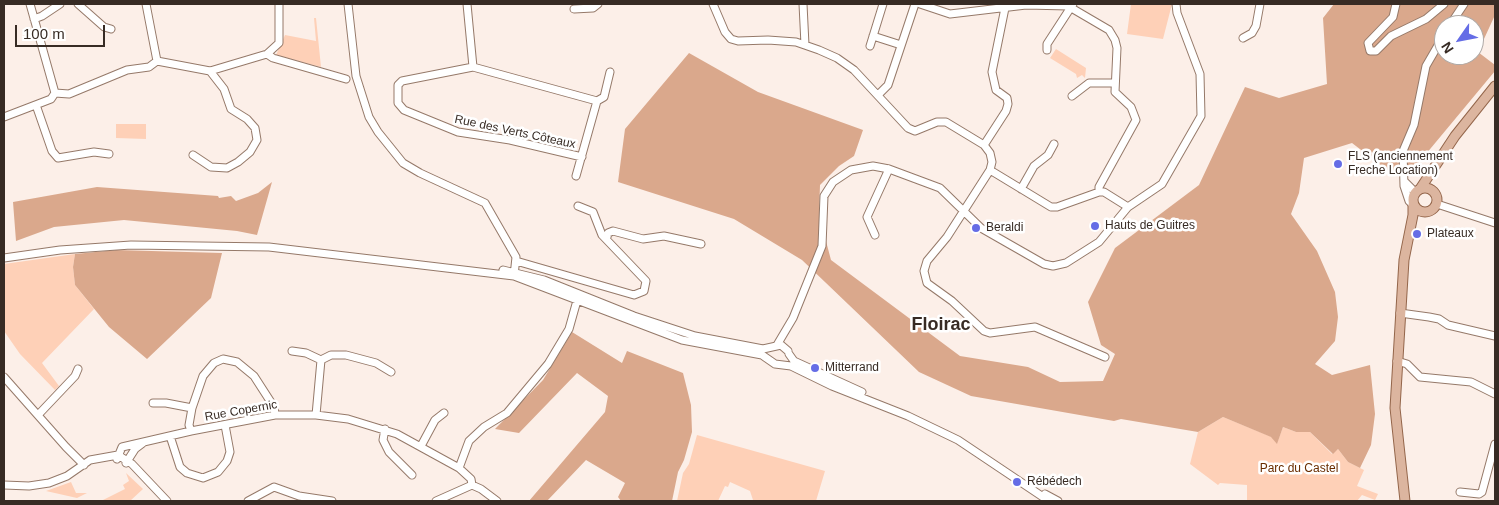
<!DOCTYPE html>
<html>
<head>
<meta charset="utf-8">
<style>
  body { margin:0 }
  #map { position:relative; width:1499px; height:505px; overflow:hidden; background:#fcefe8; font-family:Helvetica,sans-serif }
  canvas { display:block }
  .frame { position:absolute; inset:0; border:5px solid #372b24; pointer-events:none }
  .north { position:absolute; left:1434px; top:15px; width:50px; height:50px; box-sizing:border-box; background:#fff; border:1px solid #afaaa7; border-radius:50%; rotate:237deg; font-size:14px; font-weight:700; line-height:20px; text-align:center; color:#372b24 }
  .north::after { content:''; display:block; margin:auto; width:18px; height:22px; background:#656de6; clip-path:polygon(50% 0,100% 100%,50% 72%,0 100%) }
  .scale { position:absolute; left:15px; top:25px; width:90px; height:22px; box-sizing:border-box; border:2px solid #372b24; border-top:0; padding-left:6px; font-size:15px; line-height:18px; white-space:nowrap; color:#372b24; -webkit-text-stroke:4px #fff; paint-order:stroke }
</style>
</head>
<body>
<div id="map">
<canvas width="1499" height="505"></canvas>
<div class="frame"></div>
<div class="north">N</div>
<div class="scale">100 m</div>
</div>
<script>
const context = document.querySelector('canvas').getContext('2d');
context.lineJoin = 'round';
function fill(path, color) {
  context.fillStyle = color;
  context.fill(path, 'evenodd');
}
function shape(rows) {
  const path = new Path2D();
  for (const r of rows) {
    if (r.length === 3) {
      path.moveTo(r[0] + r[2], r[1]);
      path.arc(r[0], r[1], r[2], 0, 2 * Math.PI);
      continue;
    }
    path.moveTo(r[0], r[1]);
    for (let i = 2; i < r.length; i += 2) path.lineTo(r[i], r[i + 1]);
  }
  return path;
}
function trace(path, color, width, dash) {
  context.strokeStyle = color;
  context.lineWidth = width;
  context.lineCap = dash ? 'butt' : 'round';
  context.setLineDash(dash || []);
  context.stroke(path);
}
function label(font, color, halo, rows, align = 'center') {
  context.font = font + ' Helvetica,sans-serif';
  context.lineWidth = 5;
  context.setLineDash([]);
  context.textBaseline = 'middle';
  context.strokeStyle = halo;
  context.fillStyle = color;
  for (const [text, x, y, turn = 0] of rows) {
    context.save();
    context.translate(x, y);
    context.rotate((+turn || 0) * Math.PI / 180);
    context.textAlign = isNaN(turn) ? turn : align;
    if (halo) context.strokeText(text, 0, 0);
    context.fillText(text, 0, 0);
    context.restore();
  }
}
fill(shape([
  [1131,4,1172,4,1163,39,1127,34],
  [314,18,316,18,321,67,276,55,285,35,316,41],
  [1056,49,1086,68,1085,78,1082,75,1077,78,1076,74,1050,58],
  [116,124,146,124,146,139,116,138],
  [75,254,73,267,75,285,94,309,42,363,59,386,55,390,20,354,4,331,4,264],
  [1223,417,1272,437,1277,443,1283,427,1296,432,1310,432,1332,454,1338,449,1348,462,1364,470,1357,486,1378,494,1375,500,1362,495,1357,501,1247,501,1247,485,1220,483,1218,485,1190,464,1198,432],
  [697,435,825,471,816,501,751,501,753,500,750,491,730,482,728,487,725,486,718,501,677,501,683,473,689,464],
  [126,473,143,489,130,501,101,501,125,489,123,485,129,481],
  [71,482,76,493,87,493,77,498,46,491]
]), '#fed0b7');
fill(shape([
  [1334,4,1495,4,1495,15,1478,52,1495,65,1495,71,1416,166,1390,172,1352,143,1304,158,1299,193,1291,214,1317,251,1335,292,1338,317,1335,341,1315,364,1332,375,1370,365,1375,414,1371,445,1360,468,1348,462,1338,449,1333,454,1310,432,1296,432,1283,427,1277,444,1271,437,1223,417,1198,432,1121,419,1114,421,971,396,919,372,802,260,734,219,618,182,625,129,689,53,758,92,863,130,854,156,839,166,820,185,819,215,831,260,960,356,1028,367,1060,382,1103,381,1115,354,1101,345,1088,302,1115,248,1199,185,1245,87,1279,98,1327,84,1323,18],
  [1444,25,1474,25,1474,55,1444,55],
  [272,182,257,235,237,231,124,220,54,227,16,241,13,202,97,187,218,196,219,198,231,196,236,201,258,193],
  [116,250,222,253,211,298,147,359,109,327,75,285,73,267,75,254],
  [572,332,622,363,627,351,683,373,691,405,692,432,684,460,678,472,672,501,621,501,618,497,625,483,586,460,547,501,529,501,605,412,608,396,577,373,519,433,495,429,543,380]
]), '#daa88c');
const minor = shape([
  [30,4,55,93],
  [78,4,104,27,111,29],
  [146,4,157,61],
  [348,4,356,76,369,117,378,132,403,163,420,173,485,203,516,257,514,276],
  [467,4,473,67,597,101],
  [713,4,725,32,731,39,738,41,768,40,796,42,819,50,837,58,854,70,908,128,915,131,937,122,946,122,984,145,990,153,992,162,990,170,947,237,927,261,924,271,927,283,952,301,984,331,990,333,1035,327,1105,357],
  [803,4,805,45],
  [920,4,950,14,1026,5,1068,6,1109,30,1115,40,1117,48,1115,92,1131,107,1136,120,1099,187,1099,192],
  [1396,4,1393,17,1368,43,1370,51,1376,51,1391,36,1426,19,1444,4],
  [574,9,593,8,598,4],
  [34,19,42,16,60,4],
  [1450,25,1464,4],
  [873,36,901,45],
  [1243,38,1252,33,1256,26,1260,4],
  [870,46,883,4],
  [1047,50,1047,44,1073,4],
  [267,54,273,58,346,79],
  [157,61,210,71,267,54,279,43,279,4],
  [473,67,402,81,398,85,398,103,404,110,458,132,510,140,582,157],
  [55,93,69,94,127,70,149,67,157,61],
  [878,95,888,85,915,4],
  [1072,96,1089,83,1115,83],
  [36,105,52,151,58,158,94,152,109,154],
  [4,117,51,99,55,93],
  [984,145,1006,111,1008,104,1007,98,996,90,992,72,1005,8],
  [193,155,211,167,227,168,238,162,250,152,257,140,255,128,247,119,231,109,224,89,210,71],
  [990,170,1051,207,1057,207,1099,192,1104,192,1128,207],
  [576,176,597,101,604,97,610,72],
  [1404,181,1415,192],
  [1021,189,1034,166,1048,155,1054,144],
  [1437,204,1495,223],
  [1413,205,1409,201,1404,186,1403,151,1414,125,1426,66,1444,35],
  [875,235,867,217,889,169],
  [607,237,608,233,613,231,643,239,664,236,701,244],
  [4,258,60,250,131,245,269,247,514,276,682,340,762,355,775,364,791,366,832,386,908,416,958,440,1049,501],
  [516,261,634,295,644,291,646,281,602,235,593,212,578,206],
  [503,270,544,280,634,316,695,336,763,349,781,345,788,351],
  [1400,313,1429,317,1439,319,1448,325,1495,336],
  [777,345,793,318,822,246,824,196,833,182,851,170,873,166,889,169,940,188,981,228,1044,264,1053,266,1066,263,1099,242,1128,207,1162,184,1201,116,1200,74,1177,13,1176,4],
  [292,351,306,353,321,360,316,415],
  [789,354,794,361,862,392],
  [321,360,331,355,346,355,376,363,391,372],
  [1397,361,1407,364,1420,377,1471,382,1495,394],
  [4,377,66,447,84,465],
  [153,403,166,403,192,408],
  [38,415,75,376,78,369],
  [385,429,383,440,389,452,412,475],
  [191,431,189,425,192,408,203,376,214,363,223,359,237,362,254,376,274,407,275,415],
  [170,436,180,467,187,473,203,478,218,472,227,461,230,452,225,425],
  [421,446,435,420,444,413],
  [117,459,122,447,191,431,275,415,316,415,348,419,397,434,459,468,471,479,472,485],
  [126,463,135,449,143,443],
  [459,468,469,441,484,427,507,413,548,364,569,329,578,297],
  [4,485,29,486,49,483,67,476,90,460,118,455,132,464,167,501],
  [1460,492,1479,494,1482,492,1495,444],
  [1045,494,1058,501],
  [248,501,274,487,299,496,332,501],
  [436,501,472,485,481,489,497,501]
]);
const major = shape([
  [1425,200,12],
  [1420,189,1455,136,1495,86],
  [1405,501,1395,408,1404,260,1413,215,1413,205]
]);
trace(minor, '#957969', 9);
trace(major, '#93654a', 11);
trace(minor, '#fff', 7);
trace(major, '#dcb59f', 9);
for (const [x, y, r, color] of [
  [1338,164,5,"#656de6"],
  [1095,226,5,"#656de6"],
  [976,228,5,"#656de6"],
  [1417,234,5,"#656de6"],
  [815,368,5,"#656de6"],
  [1017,482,5,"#656de6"]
]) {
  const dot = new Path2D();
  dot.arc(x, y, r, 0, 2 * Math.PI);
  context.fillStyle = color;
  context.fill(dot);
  trace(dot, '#fff', 2);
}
label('12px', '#372b24', '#fff', [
  ["Rue des Verts Côteaux",515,132,12],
  ["Rue Copernic",241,411,-10]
]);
label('12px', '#372b24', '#fff', [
  ["FLS (anciennement",1348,157],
  ["Freche Location)",1348,171],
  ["Hauts de Guitres",1105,226],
  ["Beraldi",986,228],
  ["Plateaux",1427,234],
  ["Mitterrand",825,368],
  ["Rébédech",1027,482]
], 'left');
label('12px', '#692d00', '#fff', [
  ["Parc du Castel",1299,469]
]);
label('bold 18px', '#372b24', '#fff', [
  ["Floirac",941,325]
]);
</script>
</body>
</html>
